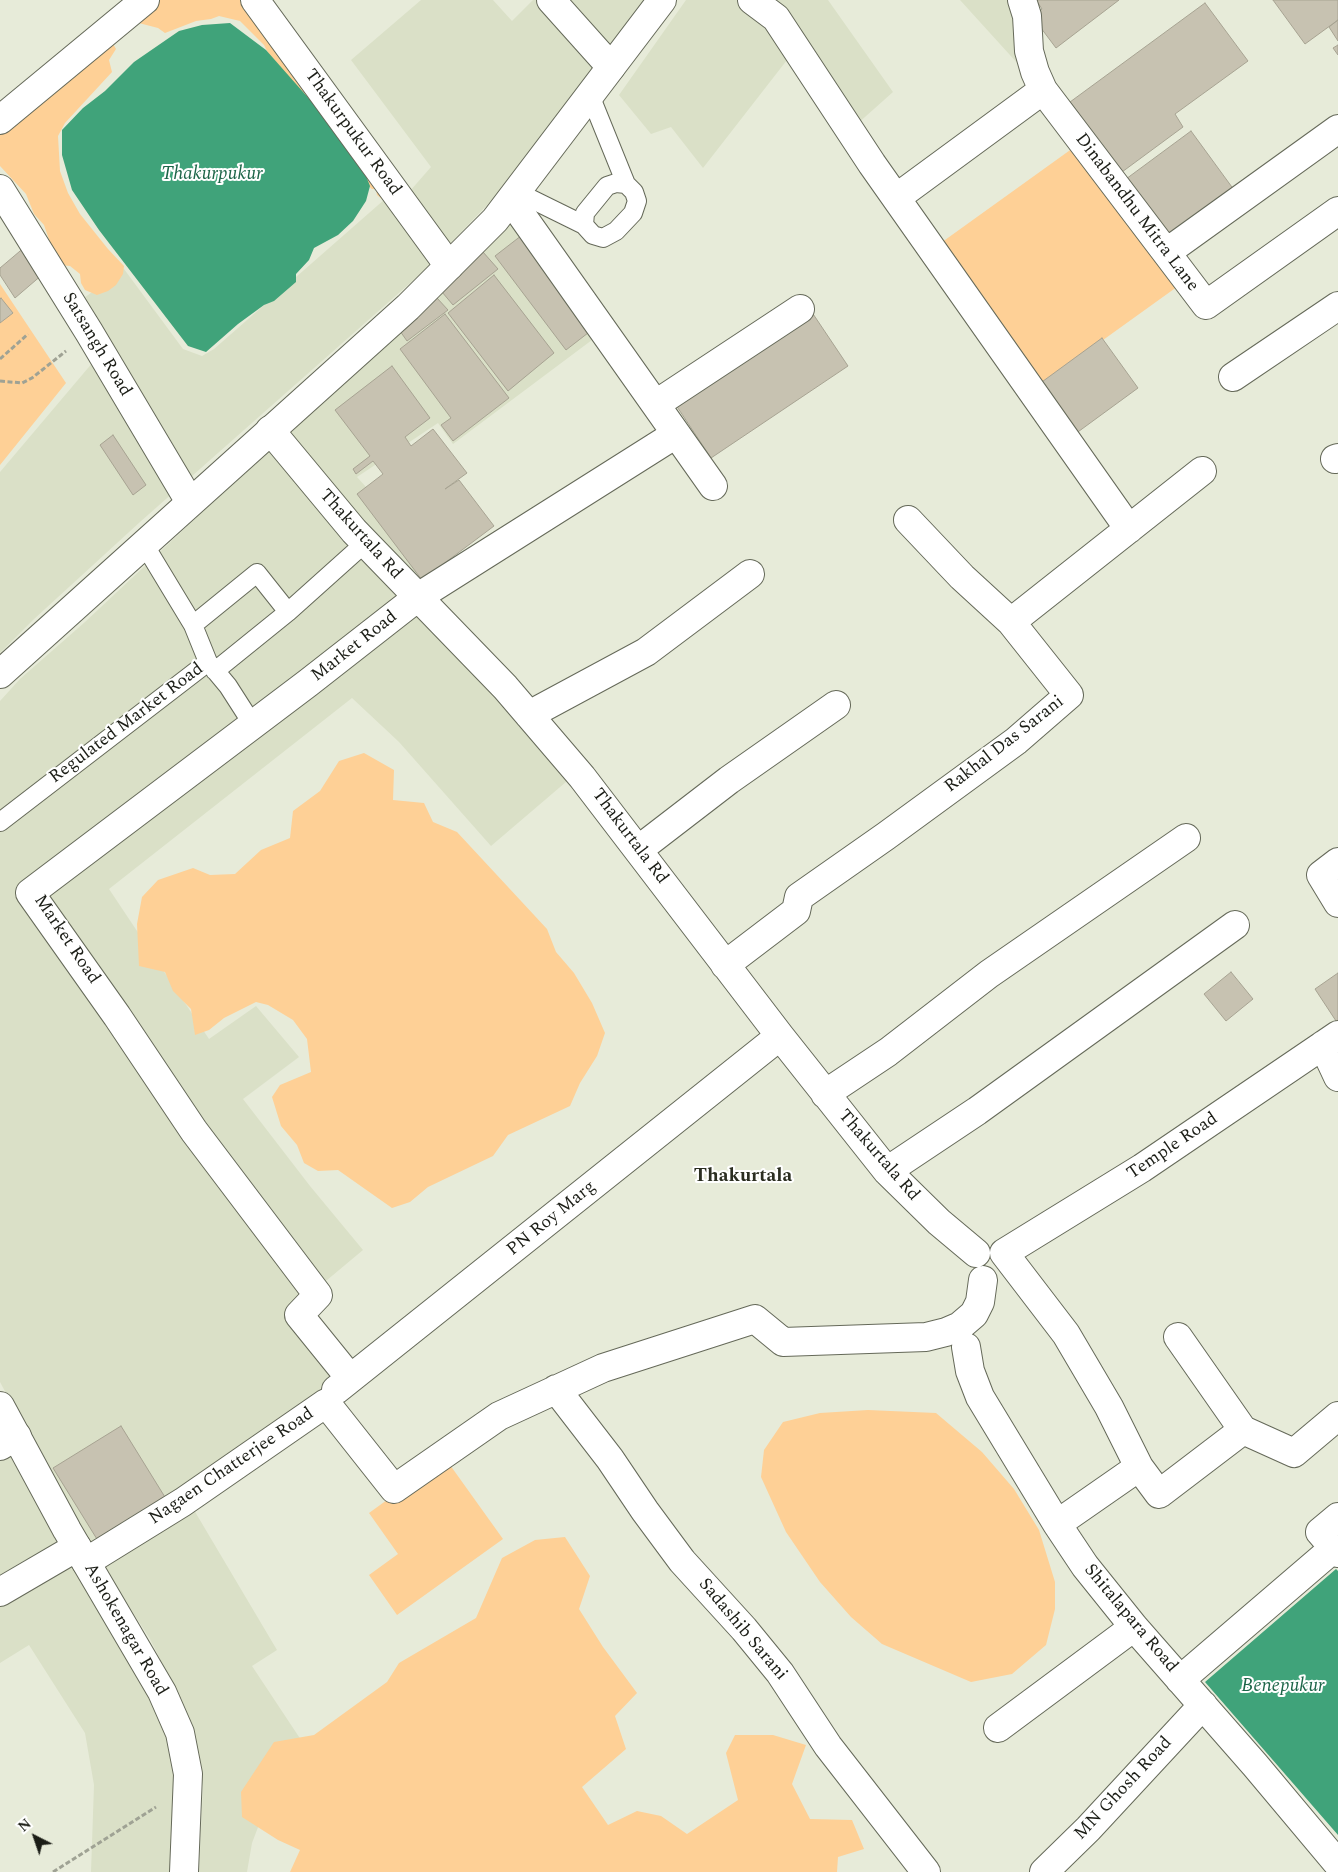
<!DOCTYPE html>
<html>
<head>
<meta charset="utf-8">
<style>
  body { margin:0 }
  #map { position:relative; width:1338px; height:1872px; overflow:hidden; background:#e7ebd9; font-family:Spectral,serif }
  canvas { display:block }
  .north { position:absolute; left:10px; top:1812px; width:50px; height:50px; -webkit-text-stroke:4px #fff; paint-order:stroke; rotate:319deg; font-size:14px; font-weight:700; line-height:20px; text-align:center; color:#1b1d16 }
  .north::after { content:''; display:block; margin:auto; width:18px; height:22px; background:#1b1d16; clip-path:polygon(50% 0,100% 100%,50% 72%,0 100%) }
</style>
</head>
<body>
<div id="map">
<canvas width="1338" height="1872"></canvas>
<div class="north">N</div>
</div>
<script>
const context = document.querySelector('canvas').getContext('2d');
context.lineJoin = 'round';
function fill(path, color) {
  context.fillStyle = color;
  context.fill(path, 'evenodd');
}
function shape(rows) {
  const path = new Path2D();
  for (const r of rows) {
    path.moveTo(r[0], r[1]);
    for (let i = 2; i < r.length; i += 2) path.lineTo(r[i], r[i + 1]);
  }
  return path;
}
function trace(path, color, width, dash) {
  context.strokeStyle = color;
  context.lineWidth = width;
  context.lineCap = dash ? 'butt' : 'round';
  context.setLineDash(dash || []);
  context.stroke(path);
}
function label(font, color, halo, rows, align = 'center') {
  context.font = font + ' Spectral,serif';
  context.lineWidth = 4;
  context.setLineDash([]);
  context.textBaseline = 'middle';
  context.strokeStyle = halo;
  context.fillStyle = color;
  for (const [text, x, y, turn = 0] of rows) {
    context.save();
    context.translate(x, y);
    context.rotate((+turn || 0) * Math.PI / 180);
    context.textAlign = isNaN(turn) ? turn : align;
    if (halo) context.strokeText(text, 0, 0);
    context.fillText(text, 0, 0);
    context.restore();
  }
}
fill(shape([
  [421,0,493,0,512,21,533,0,647,0,510,181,426,269,140,522,33,620,0,653,0,472,99,355,77,303,124,269,183,349,202,356,214,349,385,199,403,199,431,167,351,60],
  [686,0,745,0,794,51,703,168,671,127,651,134,619,95],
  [762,0,828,0,893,92,856,125],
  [960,0,1020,0,1029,76],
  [513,209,600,334,453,444,438,423,357,477,445,575,419,590,285,436,330,396],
  [275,444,573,776,491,846,399,742,352,698,109,889,209,1039,256,1006,299,1057,243,1099,310,1186,363,1250,284,1316,336,1382,91,1553,0,1382,0,701,20,679,85,622],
  [0,1424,151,1697,170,1742,181,1809,180,1872,91,1872,94,1785,85,1733,29,1645,0,1663],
  [191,1505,277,1650,252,1666,307,1749,271,1793,252,1843,247,1872,199,1872,203,1786,199,1759,191,1727,175,1689,150,1639,101,1563]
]), '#dae0c7');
fill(shape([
  [153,0,245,0,385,197,382,199,377,195,376,189,372,189,365,183,280,77,264,45,240,21,219,16,211,19,196,21,165,33,158,28,135,22,112,42,116,49,109,60,112,72,65,123,58,136,60,171,68,193,80,214,108,249,124,266,123,274,116,285,108,291,97,295,85,290,81,283,80,274,70,266,61,265,55,257,44,225,34,214,26,194,0,166,0,133],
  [1073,148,1181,284,1039,386,938,245],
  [0,284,66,383,0,465],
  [364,753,394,770,393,800,424,803,433,822,457,832,547,929,556,952,574,973,592,1003,605,1033,597,1056,580,1083,570,1106,508,1135,493,1156,428,1187,410,1202,392,1208,338,1170,318,1171,304,1163,297,1145,281,1126,272,1097,280,1085,311,1072,307,1039,293,1020,268,1005,256,1002,224,1018,209,1030,195,1035,191,1009,173,991,165,972,139,966,137,924,142,897,158,880,193,868,210,875,235,874,261,850,290,838,293,811,320,791,339,761],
  [868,1410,936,1413,982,1452,1014,1489,1039,1530,1055,1582,1055,1609,1046,1645,1012,1674,971,1682,882,1644,851,1617,820,1582,786,1532,761,1477,764,1450,783,1422,820,1413],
  [445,1458,503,1539,397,1615,369,1575,398,1554,369,1513],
  [565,1537,590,1576,579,1609,603,1647,637,1693,615,1716,626,1749,582,1787,608,1825,637,1811,661,1816,687,1834,738,1800,726,1753,735,1735,773,1735,806,1745,792,1784,810,1819,852,1820,864,1849,838,1857,837,1872,290,1872,300,1850,278,1840,242,1817,241,1792,274,1742,314,1735,387,1682,399,1663,476,1618,502,1558,535,1540]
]), '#fed096');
fill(shape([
  [230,23,266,50,334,127,360,161,370,186,366,201,353,221,338,235,314,248,309,260,296,274,296,282,274,301,264,305,238,324,206,352,188,346,99,230,72,190,62,155,62,130,83,108,105,91,134,62,179,31,202,25],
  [1336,1569,1338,1571,1338,1835,1205,1682]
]), '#40a37a');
const building = shape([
  [1036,0,1119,0,1056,48,1032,16,1042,9,1036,0],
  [1273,0,1338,0,1338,20,1305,44,1273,0],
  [1205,3,1248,61,1175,114,1183,127,1122,172,1070,102,1205,3],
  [1338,20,1338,41,1329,27,1338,20],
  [1338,45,1338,55,1333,48,1338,45],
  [1191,131,1237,194,1172,242,1126,179,1191,131],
  [526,232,597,326,566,350,495,256,526,232],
  [26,246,43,274,15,298,0,275,0,268,26,246],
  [483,252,498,269,453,305,442,292,483,252],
  [494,275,554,353,508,391,448,313,494,275],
  [801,296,848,366,711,458,664,387,801,296],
  [1,298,13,313,0,323,0,299,1,298],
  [437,298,448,310,407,341,400,331,437,298],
  [445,314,509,398,453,441,441,425,451,418,400,349,445,314],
  [1102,338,1138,388,1071,437,1035,387,1102,338],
  [392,366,430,418,405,437,411,446,433,429,467,473,445,489,459,480,494,526,422,580,357,494,383,474,373,461,356,474,353,469,370,456,335,410,392,366],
  [113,435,146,485,133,495,100,445,113,435],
  [1231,972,1253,999,1226,1021,1204,994,1231,972],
  [1338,973,1338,1024,1315,989,1338,973],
  [121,1426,168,1502,100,1544,53,1468,121,1426]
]);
fill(building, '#c7c2b1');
trace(building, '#a7a392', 1);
const lane = shape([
  [590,95,626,184],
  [616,183,626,184,634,192,637,201,633,213,616,231,603,238,593,235,584,225,585,213,607,186,616,183],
  [517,192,584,225],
  [144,544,193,625,208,662,228,686,253,725],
  [193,625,257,573,288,612],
  [215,671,288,612,365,543],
  [0,822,208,662]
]);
const street = shape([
  [255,0,449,266],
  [551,0,611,67],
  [752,0,776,18,872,164,1129,529],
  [1022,0,1027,16,1029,51,1035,72,1043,90,1206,305,1338,211],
  [0,120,145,0],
  [0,189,89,332,190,502],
  [896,198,1043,90],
  [511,200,713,486],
  [1167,252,1338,129],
  [1233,377,1338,306],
  [656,404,800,309],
  [270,430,354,531,505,687,582,777,780,1036,887,1171,939,1222,976,1253],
  [1335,459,1338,458],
  [908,520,962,577,1011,622],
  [529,715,646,652,750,574],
  [638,850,729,780,836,705],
  [1338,862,1321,875,1338,903],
  [725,965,796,911,799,897,886,836,1016,741,1069,695,1011,622,1202,471],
  [1323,1045,1338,1077],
  [825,1094,888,1052,989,974,1186,838],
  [887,1171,977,1111,1235,925],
  [966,1347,970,1371,980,1397,1057,1524,1085,1566,1134,1627,1255,1765,1338,1864],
  [350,1378,299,1315,318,1295,194,1131,117,1016,30,893,308,683,418,597,676,434],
  [556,1389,610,1459,645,1511,682,1561,744,1629,780,1673,828,1746,926,1872],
  [336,1390,780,1036],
  [1243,1430,1294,1453,1338,1416],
  [0,1446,17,1436],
  [1139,1467,1109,1407,1066,1334,1004,1253,1142,1168,1338,1035],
  [1338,1517,1320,1532,1338,1553],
  [1057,1524,1139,1467,1159,1494,1243,1430,1178,1337],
  [86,1562,183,1502,326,1403,394,1489,499,1416,603,1368,755,1319,783,1342,926,1337,946,1332,960,1326,974,1314,980,1302,983,1280],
  [0,1592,77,1547],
  [1180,1680,1334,1548],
  [998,1728,1134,1627],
  [1044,1872,1088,1829,1203,1705]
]);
const secondary = shape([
  [0,1406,67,1530,162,1692,180,1733,188,1774,184,1872]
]);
const highway = shape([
  [0,674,408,307,495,220,662,0]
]);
trace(lane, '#656959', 20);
trace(street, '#656959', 30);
trace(secondary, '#656959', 30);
trace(highway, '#656959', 30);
trace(shape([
  [0,359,28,334],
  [0,381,22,383,32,378,66,351],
  [53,1872,156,1807]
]), '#9fa294', 3, [5, 2.5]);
trace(lane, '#fff', 18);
trace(street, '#fff', 28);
trace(secondary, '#fff', 28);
trace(highway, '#fff', 28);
label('18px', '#1b1d16', '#fff', [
  ["Thakurpukur Road",352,133,54],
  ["Dinabandhu Mitra Lane",1136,213,53],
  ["Satsangh Road",96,345,59],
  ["Thakurtala Rd",360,535,48],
  ["Market Road",355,647,-38],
  ["Regulated Market Road",127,724,-37],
  ["Rakhal Das Sarani",1005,745,-38],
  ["Thakurtala Rd",629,837,53],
  ["Market Road",66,940,56],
  ["Temple Road",1173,1147,-34],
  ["Thakurtala Rd",878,1156,49],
  ["PN Roy Marg",552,1219,-39],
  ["Nagaen Chatterjee Road",232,1467,-34],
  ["Shitalapara Road",1130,1619,50],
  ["Ashokenagar Road",125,1630,60],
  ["Sadashib Sarani",742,1630,50],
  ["MN Ghosh Road",1124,1789,-47]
]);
label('italic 19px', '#1d6649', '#fff', [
  ["Thakurpukur",212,175],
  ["Benepukur",1283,1687]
]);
label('bold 19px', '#2b2e21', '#fff', [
  ["Thakurtala",743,1177]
]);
</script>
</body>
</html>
